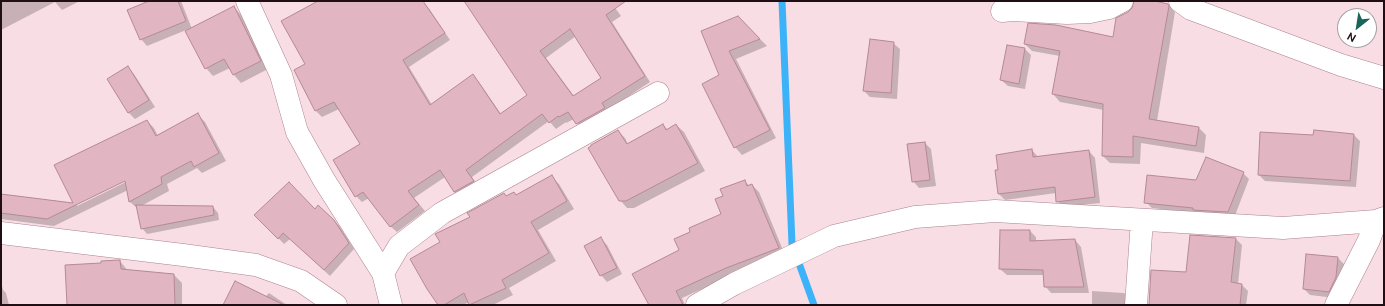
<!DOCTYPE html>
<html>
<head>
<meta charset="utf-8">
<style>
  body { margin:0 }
  #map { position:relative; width:1385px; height:306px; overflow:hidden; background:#f9dde4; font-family:Ubuntu,sans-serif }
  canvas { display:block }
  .frame { position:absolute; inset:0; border:2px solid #1f0f14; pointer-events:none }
  .north { position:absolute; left:1337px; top:8px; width:40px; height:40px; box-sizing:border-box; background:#fff; border:1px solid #a59fa1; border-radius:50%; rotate:210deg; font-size:11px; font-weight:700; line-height:16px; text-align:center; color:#1f0f14 }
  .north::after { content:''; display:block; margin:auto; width:14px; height:18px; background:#1d6458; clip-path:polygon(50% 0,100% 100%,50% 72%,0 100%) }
</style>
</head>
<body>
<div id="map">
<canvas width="1385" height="306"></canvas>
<div class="frame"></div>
<div class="north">N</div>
</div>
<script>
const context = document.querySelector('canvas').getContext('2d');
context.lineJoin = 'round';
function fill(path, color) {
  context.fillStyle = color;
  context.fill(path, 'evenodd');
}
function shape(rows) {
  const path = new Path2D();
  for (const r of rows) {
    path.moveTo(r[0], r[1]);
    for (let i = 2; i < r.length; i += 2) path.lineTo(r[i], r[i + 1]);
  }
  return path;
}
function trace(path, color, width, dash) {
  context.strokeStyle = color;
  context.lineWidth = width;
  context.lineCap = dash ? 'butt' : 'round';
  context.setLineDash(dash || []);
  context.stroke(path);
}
fill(shape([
  [1,1,80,1,62,10,55,2,1,30],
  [148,1,181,1,192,29,234,7,241,15,268,69,241,83,234,75,230,68,213,76,206,68,191,28,147,46,141,39],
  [320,1,416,1,424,3,430,10,450,40,409,67,432,105,473,76,479,82,501,114,528,96,465,1,610,1,621,16,612,22,650,82,608,110,583,130,574,119,566,123,566,122,556,129,549,121,472,177,479,188,461,198,454,192,445,177,414,198,425,211,397,232,390,226,369,198,362,202,356,196,361,144,339,109,322,117,316,111,306,65],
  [576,36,602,78,574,96,546,58],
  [1135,1,1149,1,1168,4,1175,12,1157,121,1199,128,1206,135,1204,153,1141,143,1140,164,1110,163,1103,156,1104,110,1060,102,1053,94,1060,56,1032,51,1025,44,1114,38,1129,13,1133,8],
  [738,17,767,46,736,59,776,138,742,155,735,147,720,76],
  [893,43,900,49,897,99,870,97,864,91],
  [1025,49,1031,55,1025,89,1008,86,1001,80],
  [128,68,134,74,155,107,135,119,129,113,108,80],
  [198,115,205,122,226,161,202,173,197,168,167,184,169,191,141,206,213,207,218,213,219,220,147,234,142,228,138,209,130,202,128,190,54,226,1,219,1,195,75,204,147,121,154,128,158,136],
  [129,178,130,180,77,206,77,204],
  [663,125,668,130,676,125,684,132,705,171,634,208,627,208,620,200,618,131,625,138,628,144],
  [1354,135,1360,141,1356,187,1265,181,1259,175,1314,136],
  [925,143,931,149,936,186,919,188,913,181],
  [1032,150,1038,157,1089,151,1095,158,1100,203,1064,207,1057,201,1056,193,1005,200,999,194,996,171,999,171],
  [1243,173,1249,179,1234,218,1152,208,1146,202,1197,181],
  [552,177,559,184,574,209,538,230,556,261,509,288,513,295,493,305,471,305,469,302,463,305,439,305,441,243,471,218,504,194,507,197,517,196],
  [744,181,750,186,752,185,759,192,785,255,733,275,682,298,685,305,651,305,680,250,692,233,722,215,724,196],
  [256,215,334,220,340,227,354,249,330,276,290,239,284,244],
  [1030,231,1036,237,1036,242,1075,240,1081,247,1089,293,1051,293,1045,286,1044,275,1007,275,1000,269],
  [601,239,607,245,622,274,607,282,601,275],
  [1236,239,1242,245,1238,284,1242,285,1248,291,1246,305,1150,305,1187,273],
  [1338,258,1344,264,1342,284,1335,298,1310,295,1304,289],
  [120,261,128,271,174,275,182,283,182,305,68,305,102,264],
  [1,282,3,290,6,293,9,305,1,305],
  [1092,291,1124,293,1130,299,1130,305,1092,305],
  [269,293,287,305,226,305,262,295,266,296]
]), '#0003');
trace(shape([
  [782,1,792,244,814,305]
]), '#3cb2f8', 7);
const building = shape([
  [149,1,178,1,186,21,140,40,127,10,149,1],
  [318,1,423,1,445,33,403,60,430,105,473,74,500,114,527,95,464,1,626,1,606,15,645,76,602,103,605,108,576,124,568,112,559,117,558,116,549,123,542,114,466,170,474,181,454,192,440,170,408,191,419,205,390,227,363,192,355,197,333,160,360,144,334,102,315,111,294,70,305,64,281,21,318,1],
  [570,29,601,78,573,96,540,51,570,29],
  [1134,1,1155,1,1168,4,1169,6,1149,119,1199,127,1196,146,1133,136,1133,157,1102,156,1103,104,1052,94,1060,51,1024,44,1028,23,1056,25,1113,37,1116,18,1128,12,1132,8,1134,1],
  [234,6,261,61,233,75,224,59,205,69,185,31,234,6],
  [738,16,760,39,729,51,770,130,734,148,702,84,719,75,701,31,738,16],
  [870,39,894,42,891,93,863,91,870,39],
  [1007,45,1025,48,1019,84,1000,80,1007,45],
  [128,66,149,100,128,113,107,79,128,66],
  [198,113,219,153,194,167,191,161,161,177,162,184,129,202,125,181,47,219,1,213,1,194,73,203,54,165,147,120,156,136,198,113],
  [663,124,666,130,676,124,698,163,626,201,619,201,588,148,591,146,591,145,618,130,627,144,663,124],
  [1314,130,1354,134,1350,181,1258,175,1260,132,1313,135,1314,130],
  [925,142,930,180,912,182,907,144,925,142],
  [1032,149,1033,157,1089,150,1095,197,1056,202,1055,187,998,194,995,170,998,170,996,155,1032,149],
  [1206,157,1244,172,1228,212,1193,210,1193,208,1144,203,1147,175,1196,180,1206,157],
  [552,175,567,201,531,222,549,253,502,280,506,288,469,305,464,293,444,305,438,305,427,289,410,259,440,242,435,234,470,217,467,213,504,193,506,196,514,192,516,195,552,175],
  [745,180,747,186,752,184,779,248,726,268,676,291,683,305,649,305,632,274,679,250,674,239,690,232,689,228,721,214,715,199,723,196,720,189,745,180],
  [289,182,315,209,318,205,334,220,349,243,324,270,283,233,278,239,254,215,289,182],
  [136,205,213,206,214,215,141,229,136,205],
  [1000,230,1030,230,1030,241,1075,239,1084,287,1044,287,1043,270,999,269,1000,230],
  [1190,235,1236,238,1231,282,1242,284,1240,305,1149,305,1151,270,1186,272,1190,235],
  [601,237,617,268,600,276,584,246,601,237],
  [1306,254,1338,257,1336,277,1329,292,1303,289,1306,254],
  [120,260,121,269,174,274,175,305,67,305,65,265,101,263,101,261,120,260],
  [235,281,284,305,223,305,235,281]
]);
fill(building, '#e2b5c2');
trace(building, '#b48995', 1);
const minor = shape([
  [247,1,281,75,297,132,324,180,383,273,391,305],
  [1180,1,1191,9,1341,65,1384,78],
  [1002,11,1013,10,1067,13,1090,12,1109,8,1122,1],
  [1,233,183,255,256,265,301,281,336,305],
  [383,273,399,246,442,213,658,93],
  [697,305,734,284,834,236,915,217,995,211,1283,228,1376,221,1384,218],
  [1136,305,1142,220],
  [1336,305,1369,240,1376,221]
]);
trace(minor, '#ac818e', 23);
trace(minor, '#fff', 22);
</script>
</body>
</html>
